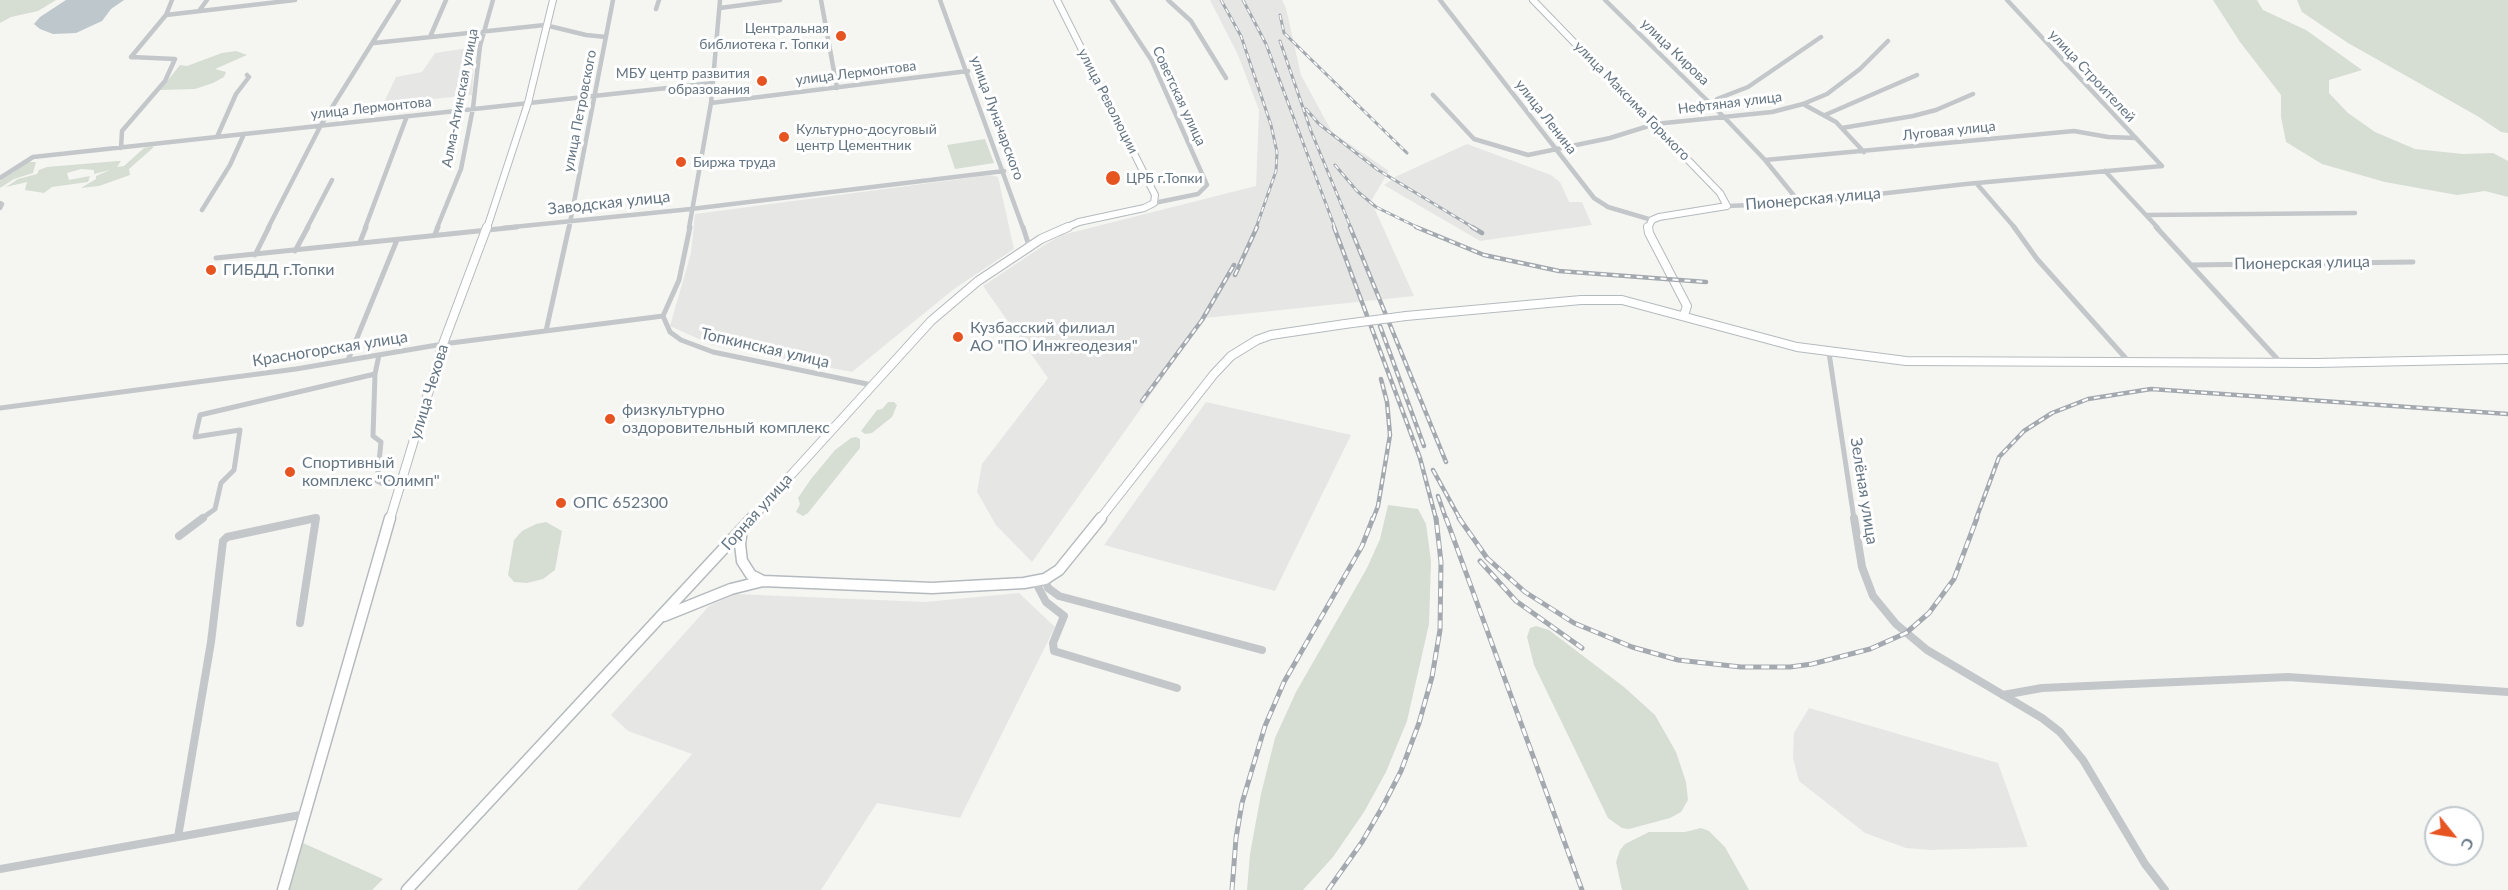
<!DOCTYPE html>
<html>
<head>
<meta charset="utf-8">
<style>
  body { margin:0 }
  #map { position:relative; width:2508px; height:890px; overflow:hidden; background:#f5f6f2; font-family:Lato,sans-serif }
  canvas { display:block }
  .north { position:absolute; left:2424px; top:806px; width:60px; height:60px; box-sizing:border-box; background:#fff; border:2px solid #c1c8cd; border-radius:50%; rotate:120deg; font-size:16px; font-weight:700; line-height:24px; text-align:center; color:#647583 }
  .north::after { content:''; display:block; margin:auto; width:21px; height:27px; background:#e65422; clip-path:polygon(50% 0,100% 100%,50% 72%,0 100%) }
</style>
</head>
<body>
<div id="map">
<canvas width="2508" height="890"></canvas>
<div class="north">С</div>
</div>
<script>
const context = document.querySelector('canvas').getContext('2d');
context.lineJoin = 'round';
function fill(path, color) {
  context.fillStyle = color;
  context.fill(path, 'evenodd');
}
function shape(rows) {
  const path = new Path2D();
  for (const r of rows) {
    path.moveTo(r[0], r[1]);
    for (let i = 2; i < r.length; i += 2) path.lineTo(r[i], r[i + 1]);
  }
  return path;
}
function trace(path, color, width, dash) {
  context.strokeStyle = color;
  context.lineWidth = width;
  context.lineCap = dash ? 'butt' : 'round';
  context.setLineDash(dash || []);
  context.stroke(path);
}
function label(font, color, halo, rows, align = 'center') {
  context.font = font + ' Lato,sans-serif';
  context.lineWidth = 6;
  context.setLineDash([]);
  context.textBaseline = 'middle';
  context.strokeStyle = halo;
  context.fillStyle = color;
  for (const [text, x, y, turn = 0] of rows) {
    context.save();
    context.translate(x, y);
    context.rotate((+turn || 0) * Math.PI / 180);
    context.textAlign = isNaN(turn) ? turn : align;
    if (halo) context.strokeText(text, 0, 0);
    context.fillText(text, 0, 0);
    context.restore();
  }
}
fill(shape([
  [1210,0,1282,0,1286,8,1301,75,1332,132,1389,171,1371,201,1414,296,1205,318,1032,562,996,525,977,492,982,464,1048,378,983,286,1044,245,1062,235,1256,186,1259,110,1238,55],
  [475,47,472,95,383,104,396,77,422,72,435,53],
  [1467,144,1551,175,1560,182,1569,202,1582,202,1592,225,1480,241,1384,185,1397,176],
  [990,175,998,177,1014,249,954,289,852,372,712,345,670,326,691,253,695,214],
  [1206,402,1351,435,1275,591,1104,545],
  [1019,593,1055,627,960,818,877,803,821,890,577,890,692,754,628,731,611,715,709,606,735,594,925,602],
  [1809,708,1998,763,2028,847,1930,850,1906,848,1865,833,1799,781,1793,758,1794,733]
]), '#e6e7e5');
fill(shape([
  [0,0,56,0,38,11,11,17,0,23],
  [2213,0,2257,0,2263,10,2306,30,2362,70,2329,80,2329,93,2348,113,2375,132,2415,149,2463,154,2493,153,2508,161,2508,197,2485,191,2457,195,2385,182,2322,164,2286,142,2281,117,2281,95,2240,42],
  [2297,0,2508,0,2508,133,2501,132,2479,117,2348,43,2302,12],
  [236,51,247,55,215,69,226,72,224,77,213,83,195,89,160,90,180,65,187,66,222,53],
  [985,139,994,163,955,169,947,145],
  [151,146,154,147,129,169,130,175,99,186,81,188,96,179,96,176,110,170,94,174,94,170,81,169,67,173,69,180,90,176,88,182,52,187,44,193,25,190,27,182,6,187,18,179,37,174,39,170,47,167,118,161,121,161,117,167,124,166,144,148],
  [28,162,36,162,33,173,14,179,0,188,0,181],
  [888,402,894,402,897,405,892,417,872,433,865,434,861,431,877,410,882,409],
  [856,437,860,439,860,448,808,513,803,516,796,512,800,504,798,498,811,479,835,450,851,438],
  [1388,505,1418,509,1426,524,1431,561,1429,624,1407,721,1386,772,1364,812,1333,857,1303,890,1247,890,1250,854,1261,794,1275,738,1296,692,1367,568,1380,539],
  [546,522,562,531,555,570,543,579,527,583,514,582,508,575,514,540,522,531,536,524],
  [1536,626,1549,630,1624,687,1655,715,1676,752,1686,782,1688,800,1681,812,1670,818,1629,829,1622,828,1608,818,1534,665,1527,637,1530,628],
  [1701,828,1709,831,1725,847,1749,890,1622,890,1616,862,1620,850,1625,844,1649,832,1685,832],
  [303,843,383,879,372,890,289,890]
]), '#d6ddd3');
fill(shape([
  [66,0,124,0,111,9,102,21,76,33,53,34,40,29,34,24,40,17]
]), '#bdc7cc');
const secondaryFar2 = shape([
  [1057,0,1155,195,1154,203,1144,208,1079,222,1065,228],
  [1533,0,1720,193,1727,206,1659,217,1652,220,1648,228],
  [487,228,528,103,553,0]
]);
const secondaryFar1 = shape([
  [1648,227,1649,233,1687,306,1684,315],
  [1406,316,1581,300,1622,300,1797,347,1906,361,2317,363,2508,359],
  [390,519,443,344,487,227],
  [751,519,931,321,978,281,1041,239,1068,227],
  [1100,519,1214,374,1231,356,1257,340,1271,335,1345,324]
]);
const secondary = shape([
  [742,529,740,544,742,561,751,575,763,581],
  [664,616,731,589,763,581,932,588,1024,583,1045,579,1059,570,1101,518],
  [283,890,390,518],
  [407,890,752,518]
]);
trace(secondaryFar2, '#b5babe', 8);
trace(secondaryFar1, '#b5babe', 10);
trace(secondary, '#b5babe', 13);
trace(shape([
  [821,0,837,88],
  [940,0,1023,228],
  [1112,0,1152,61,1207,185,1198,194,1154,203],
  [1168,0,1191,21,1226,78],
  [1440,0,1594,198,1608,207,1652,220],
  [1605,0,1724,117,1765,160,1800,203],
  [2007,0,2162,166],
  [720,8,780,0],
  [656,9,659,0],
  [199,11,207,0],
  [166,15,295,0],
  [430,37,446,0],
  [374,43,545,25,586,35,606,37],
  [131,57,166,15,172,0],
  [1433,95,1474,139,1528,155,1610,138,1655,124,1772,112,1803,104,1827,94,1860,69,1888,41],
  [711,103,968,71],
  [1803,104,1836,122,1864,152],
  [1715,108,1717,99,1748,87,1821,37],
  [1825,115,1917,75],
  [1842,128,1913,116,1936,110,1973,94],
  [217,137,236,94,249,77,247,75],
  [121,148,122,131,165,81,175,59,131,57],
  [1765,160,2074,131,2108,137,2136,138],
  [2105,171,2158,228],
  [0,178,33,157,713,83],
  [1977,184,2015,228],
  [0,203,2,204,0,208],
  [1727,206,1800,203,1966,184,2162,166],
  [202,210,230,165,244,134],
  [2146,215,2355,213],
  [268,228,321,125,399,0],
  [307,228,332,180],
  [365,228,407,116],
  [437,228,461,169,473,108,480,46,493,0],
  [503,228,691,209,1004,171],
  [569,228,613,0],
  [689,228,711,103,720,0]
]), '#c3c7ca', 4.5);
trace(shape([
  [690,227,679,280,663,316,670,332,681,340,713,352,872,385],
  [1023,227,1029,246],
  [2014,227,2037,259,2130,363],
  [2156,227,2281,363],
  [435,234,438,227],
  [360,242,366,227],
  [295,251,308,227],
  [255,255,269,227],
  [216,258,517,227],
  [2192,265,2413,262],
  [546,331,569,227],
  [1829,353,1854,519],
  [348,360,397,240],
  [375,374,373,436,381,442,377,481,381,483,401,480],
  [0,408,296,369,443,344,663,316],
  [201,519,215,509,221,483,234,470,240,430,195,437,200,415,375,374,379,355],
  [310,519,316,519]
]), '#c3c7ca', 5);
trace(shape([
  [1854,518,1862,567,1873,596,1896,624,1927,650,2042,718,2060,732,2083,760,2145,864,2165,890],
  [179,536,203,518],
  [1045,579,1048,588,1059,596,1262,650],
  [1035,581,1046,602,1064,616,1053,643,1054,651,1177,688],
  [2003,695,2042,688,2288,677,2508,692],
  [178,837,211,642,223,541,227,537,316,518,300,623],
  [0,869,306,814]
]), '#c3c7ca', 8);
trace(secondaryFar2, '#fff', 6);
trace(secondaryFar1, '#fff', 8);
trace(secondary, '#fff', 10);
const railFar2 = shape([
  [1221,0,1241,36,1271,125,1277,152,1276,171,1256,228],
  [1243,0,1266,44,1335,228],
  [1280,15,1284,33,1407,153],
  [1280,41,1311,131,1351,228],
  [1306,109,1319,124,1378,170,1474,228],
  [1335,165,1357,191,1376,207,1419,228]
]);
const railFar1 = shape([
  [1334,227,1420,458,1436,519],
  [1350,227,1446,462],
  [1416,227,1484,255,1559,271,1706,282],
  [1472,227,1482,233],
  [1235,275,1257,227],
  [1380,326,1424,446],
  [1142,401,1202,320,1234,265],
  [1433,470,1460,519],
  [1438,496,1446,519],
  [1373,519,1378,506,1390,435,1387,402,1381,379],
  [1976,519,1999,457,2024,431,2052,413,2088,399,2151,389,2508,414]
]);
const rail = shape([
  [1446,518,1582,890],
  [1459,518,1487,558,1525,592,1574,623,1632,647,1678,660,1741,667,1790,667,1812,664,1870,649,1906,633,1929,613,1954,579,1977,518],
  [1480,561,1516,601,1582,648],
  [1232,890,1236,838,1242,803,1265,726,1284,682,1362,546,1373,518],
  [1328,890,1362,842,1383,806,1401,771,1419,723,1432,677,1440,630,1441,562,1436,518]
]);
trace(railFar2, '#a3a9af', 3);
trace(railFar1, '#a3a9af', 4.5);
trace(rail, '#a3a9af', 5);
trace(railFar2, '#fff', 1.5, [5]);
trace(railFar1, '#fff', 2, [6]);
trace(rail, '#fff', 3, [8]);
const secondaryBridge = shape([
  [1345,324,1406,316]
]);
trace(secondaryBridge, '#b5babe', 10, []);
trace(secondaryBridge, '#fff', 8);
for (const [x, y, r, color] of [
  [841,36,6,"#e65422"],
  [762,81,6,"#e65422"],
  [784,137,6,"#e65422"],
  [681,162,6,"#e65422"],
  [1113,178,8,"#e65422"],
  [211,270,6,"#e65422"],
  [958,337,6,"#e65422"],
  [610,419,6,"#e65422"],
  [290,472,6,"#e65422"],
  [561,503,6,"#e65422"]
]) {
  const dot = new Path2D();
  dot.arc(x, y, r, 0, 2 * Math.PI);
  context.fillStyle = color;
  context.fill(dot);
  trace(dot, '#fff', 2);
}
label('14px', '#647583', '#fff', [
  ["Центральная",829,28,"right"],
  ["библиотека г. Топки",829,44,"right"],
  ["МБУ центр развития",750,73,"right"],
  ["образования",750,89,"right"],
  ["Культурно-досуговый",796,129],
  ["центр Цементник",796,145],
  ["Биржа труда",693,162],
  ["ЦРБ г.Топки",1126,178]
], 'left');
label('14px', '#647583', '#fff', [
  ["улица Кирова",1675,52,44],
  ["улица Лермонтова",856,73,-7],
  ["улица Строителей",2092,76,47],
  ["Советская улица",1179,96,65],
  ["Алма-Атинская улица",460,98,-79],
  ["улица Революции",1108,101,63],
  ["улица Максима Горького",1632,101,46],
  ["Нефтяная улица",1730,103,-7],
  ["улица Лермонтова",371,108,-6],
  ["улица Петровского",580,111,-79],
  ["улица Ленина",1546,117,52],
  ["улица Луначарского",997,118,70],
  ["Луговая улица",1949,131,-6]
]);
label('16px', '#647583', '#fff', [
  ["Пионерская улица",1813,199,-5],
  ["Заводская улица",609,203,-6],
  ["Пионерская улица",2302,263,-1],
  ["Топкинская улица",765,348,13],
  ["Красногорская улица",330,349,-9],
  ["улица Чехова",429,392,-73],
  ["Зелёная улица",1864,491,81],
  ["Горная улица",757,512,-48]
]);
label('16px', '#647583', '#fff', [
  ["ГИБДД г.Топки",223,270],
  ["Кузбасский филиал",970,328],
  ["АО \"ПО Инжгеодезия\"",970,346],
  ["физкультурно",622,410],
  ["оздоровительный комплекс",622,428],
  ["Спортивный",302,463],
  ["комплекс \"Олимп\"",302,481],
  ["ОПС 652300",573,503]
], 'left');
</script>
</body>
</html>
